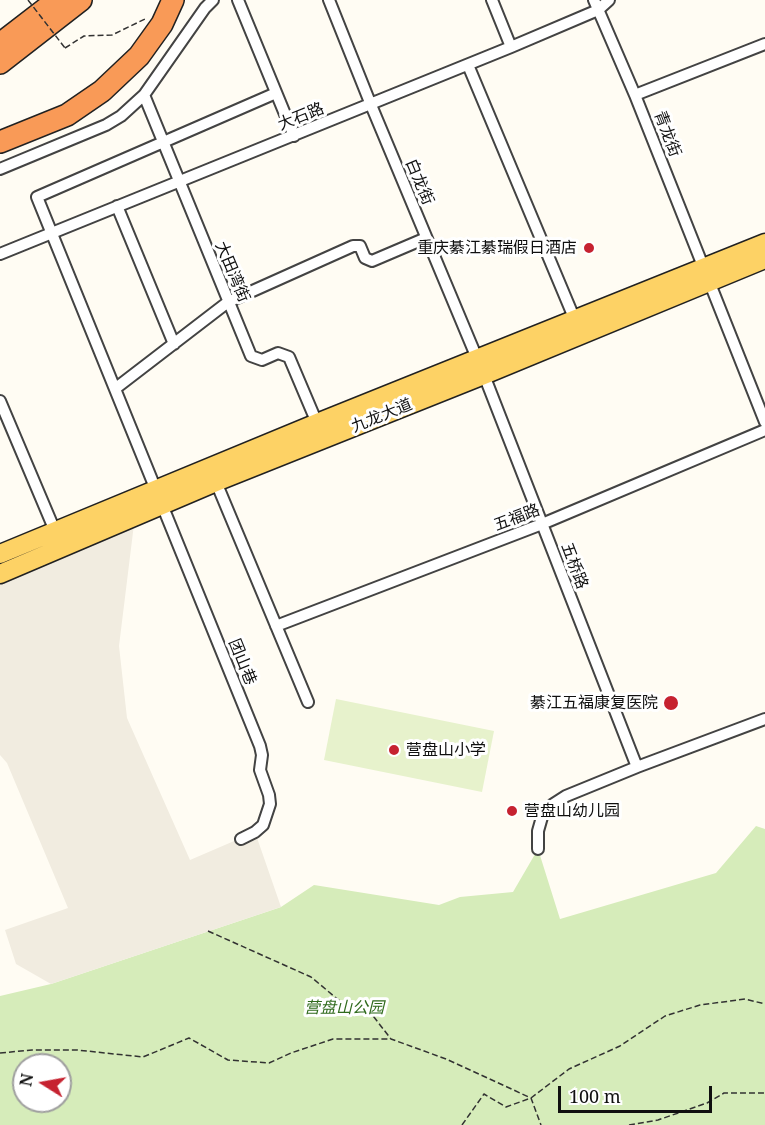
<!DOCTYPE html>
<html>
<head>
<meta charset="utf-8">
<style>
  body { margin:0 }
  #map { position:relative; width:765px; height:1125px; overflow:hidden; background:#fffcf3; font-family:"Noto Serif",serif }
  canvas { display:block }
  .north { position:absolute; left:12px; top:1053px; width:60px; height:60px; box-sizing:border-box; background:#fff; border:2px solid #9f9f9f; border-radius:50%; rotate:281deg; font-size:16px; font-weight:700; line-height:24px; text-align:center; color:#101010 }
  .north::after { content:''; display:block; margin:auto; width:21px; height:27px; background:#c62230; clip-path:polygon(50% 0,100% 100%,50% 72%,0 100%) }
  .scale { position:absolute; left:558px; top:1086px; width:154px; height:27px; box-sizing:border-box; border:3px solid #101010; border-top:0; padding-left:8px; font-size:18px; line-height:21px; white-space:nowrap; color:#101010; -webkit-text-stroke:4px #fff; paint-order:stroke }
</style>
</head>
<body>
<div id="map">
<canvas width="765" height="1125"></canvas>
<div class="north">N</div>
<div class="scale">100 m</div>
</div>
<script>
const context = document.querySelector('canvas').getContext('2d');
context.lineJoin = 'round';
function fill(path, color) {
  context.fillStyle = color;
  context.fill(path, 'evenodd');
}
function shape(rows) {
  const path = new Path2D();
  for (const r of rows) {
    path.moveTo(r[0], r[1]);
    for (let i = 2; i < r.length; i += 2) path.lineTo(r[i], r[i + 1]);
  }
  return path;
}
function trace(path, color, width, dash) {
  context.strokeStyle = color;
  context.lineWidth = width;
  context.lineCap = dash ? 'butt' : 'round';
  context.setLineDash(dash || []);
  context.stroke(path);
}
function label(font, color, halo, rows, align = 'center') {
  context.font = font + ' "Noto Serif","Noto Sans SC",serif';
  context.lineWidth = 6;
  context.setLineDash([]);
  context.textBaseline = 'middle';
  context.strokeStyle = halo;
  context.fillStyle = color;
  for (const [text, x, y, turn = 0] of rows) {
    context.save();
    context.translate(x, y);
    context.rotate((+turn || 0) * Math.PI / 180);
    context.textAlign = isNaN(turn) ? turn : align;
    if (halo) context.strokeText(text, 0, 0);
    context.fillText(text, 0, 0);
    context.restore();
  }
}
fill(shape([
  [756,826,765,829,765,1125,0,1125,0,996,51,984,281,907,314,885,439,905,460,897,513,892,538,849,560,919,716,873],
  [24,1065,60,1065,60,1101,24,1101]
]), '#d6ecba');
fill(shape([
  [336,699,494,731,482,792,324,760]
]), '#e7f2cc');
fill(shape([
  [135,516,119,646,127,718,190,860,255,832,281,907,51,984,16,964,5,930,68,908,7,763,0,755,0,574]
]), '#f1ece0');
const street = shape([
  [238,0,294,136],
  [329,0,371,105,484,375,637,767],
  [492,0,511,47],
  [594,0,635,95,765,422],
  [468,65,575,320],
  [144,95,251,356,262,360,278,353,289,357,317,423],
  [635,95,765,44],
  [0,169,106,125,121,116,144,95,205,8,213,0],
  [117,206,174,344],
  [0,254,511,47,598,10,609,0],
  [116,388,228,302,353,246,360,246,365,258,372,261,426,238],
  [0,401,55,531],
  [216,482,308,702],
  [276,626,542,524,765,430],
  [241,839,255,832,263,825,270,804,269,795,260,770,262,755,260,746,37,197,276,93],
  [538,849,538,831,542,817,552,805,566,796,637,767,765,719]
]);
const primary = shape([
  [0,554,317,423,765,243],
  [0,574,216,482,484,375,765,259]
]);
const highway = shape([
  [0,44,57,0],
  [0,63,81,0],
  [0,142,67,115,102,91,139,56,162,24,173,0]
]);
trace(street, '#434343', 14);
trace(primary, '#212121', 21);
trace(highway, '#212121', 24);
trace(shape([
  [65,48,84,36,112,35,145,19],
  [208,931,311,977,347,1007,370,1012,391,1039,446,1059,531,1098,541,1125],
  [0,1053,32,1050,77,1050,143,1057,189,1038,228,1060,269,1063,291,1053,333,1039,391,1039],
  [462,1125,484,1094,506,1107,531,1098,569,1069,620,1046,665,1016,700,1005,745,999,765,1004],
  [629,1125,658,1120,707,1103,724,1093,765,1093]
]), '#323232', 1.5, [6, 3]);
trace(street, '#fff', 10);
trace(primary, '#fdd265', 18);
trace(highway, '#f99a57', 21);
trace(shape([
  [28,0,65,48]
]), '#323232', 1.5, [6, 3]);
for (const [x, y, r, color] of [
  [589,248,6,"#c62230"],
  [671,703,8,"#c62230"],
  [394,750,6,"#c62230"],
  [512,811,6,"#c62230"]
]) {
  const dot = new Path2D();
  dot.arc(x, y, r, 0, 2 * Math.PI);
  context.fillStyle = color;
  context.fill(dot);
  trace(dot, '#fff', 2);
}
label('16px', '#101010', '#fff', [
  ["大石路",301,117,-22],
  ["青龙街",667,134,69],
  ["白龙街",419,182,67],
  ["大田湾街",232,272,67],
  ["九龙大道",382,416,-22],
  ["五福路",517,518,-21],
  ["五桥路",574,566,69],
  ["团山巷",242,662,68]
]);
label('16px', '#101010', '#fff', [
  ["重庆綦江綦瑞假日酒店",577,248],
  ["綦江五福康复医院",658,703],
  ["营盘山小学",406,750,"left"],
  ["营盘山幼儿园",524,811,"left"]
], 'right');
label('italic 16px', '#306b1d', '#fff', [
  ["营盘山公园",344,1008]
]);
</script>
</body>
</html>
